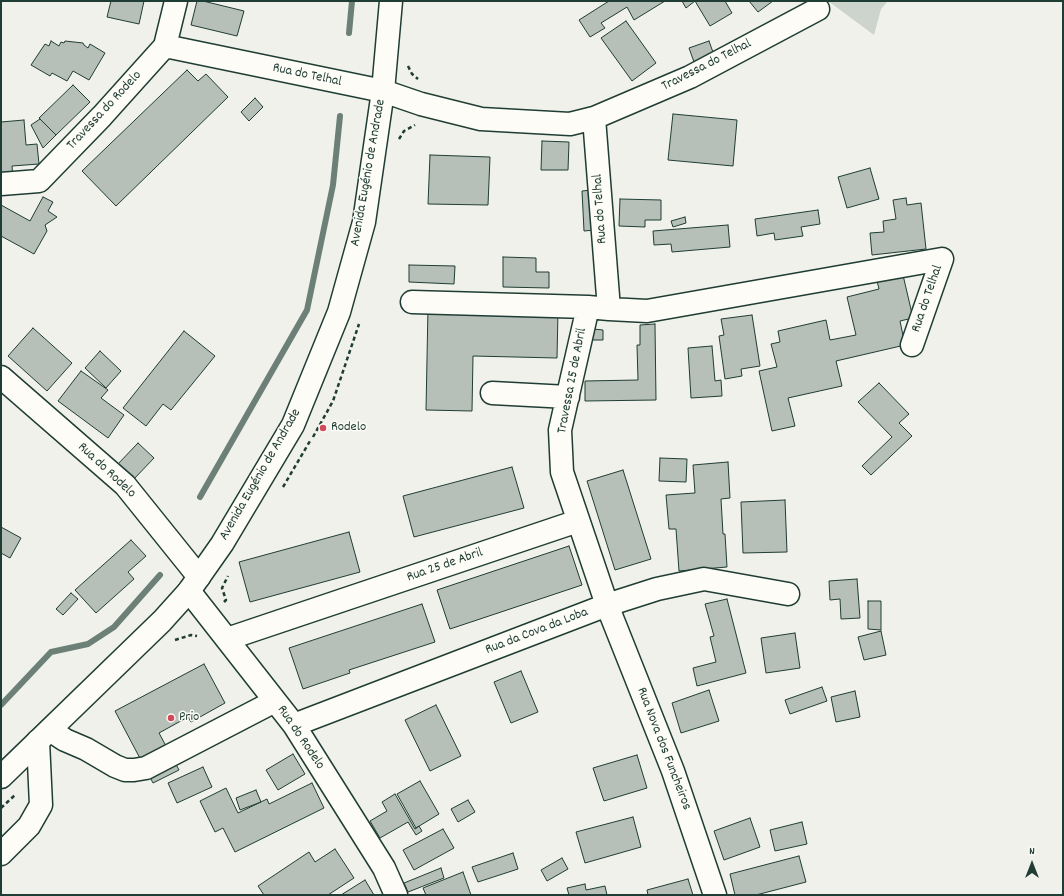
<!DOCTYPE html>
<html>
<head>
<meta charset="utf-8">
<style>
  body { margin:0 }
  #map { position:relative; width:1064px; height:896px; overflow:hidden; background:#f0f1eb; font-family:Dekko,sans-serif }
  canvas { display:block }
  .frame { position:absolute; inset:0; border:2px solid #1f3d34; pointer-events:none }
  .north { position:absolute; left:1012px; top:844px; width:40px; height:40px; -webkit-text-stroke:3px #fdfcf7; paint-order:stroke; rotate:0deg; font-size:11px; font-weight:700; line-height:16px; text-align:center; color:#1f3d34 }
  .north::after { content:''; display:block; margin:auto; width:14px; height:18px; background:#1f3d34; clip-path:polygon(50% 0,100% 100%,50% 72%,0 100%) }
</style>
</head>
<body>
<div id="map">
<canvas width="1064" height="896"></canvas>
<div class="frame"></div>
<div class="north">N</div>
</div>
<script>
const context = document.querySelector('canvas').getContext('2d');
context.lineJoin = 'round';
function fill(path, color) {
  context.fillStyle = color;
  context.fill(path, 'evenodd');
}
function shape(rows) {
  const path = new Path2D();
  for (const r of rows) {
    path.moveTo(r[0], r[1]);
    for (let i = 2; i < r.length; i += 2) path.lineTo(r[i], r[i + 1]);
  }
  return path;
}
function trace(path, color, width, dash) {
  context.strokeStyle = color;
  context.lineWidth = width;
  context.lineCap = dash ? 'butt' : 'round';
  context.setLineDash(dash || []);
  context.stroke(path);
}
function label(font, color, halo, rows, align = 'center') {
  context.font = font + ' Dekko,sans-serif';
  context.lineWidth = 3;
  context.setLineDash([]);
  context.textBaseline = 'middle';
  context.strokeStyle = halo;
  context.fillStyle = color;
  for (const [text, x, y, turn = 0] of rows) {
    context.save();
    context.translate(x, y);
    context.rotate((+turn || 0) * Math.PI / 180);
    context.textAlign = isNaN(turn) ? turn : align;
    if (halo) context.strokeText(text, 0, 0);
    context.fillText(text, 0, 0);
    context.restore();
  }
}
fill(shape([
  [828,1,888,1,881,9,874,35]
]), '#cdd3cd');
trace(shape([
  [349,33,352,1],
  [200,497,307,310,333,185,340,116],
  [1,705,51,652,88,644,114,627,160,575]
]), '#6c8077', 6);
const building = shape([
  [111,1,144,1,139,24,107,17,111,1],
  [197,1,203,1,244,11,237,36,191,25,197,1],
  [609,1,665,1,634,20,627,7,601,23,605,28,590,37,579,20,609,1],
  [682,1,725,1,732,13,710,26,695,1,686,8,682,1],
  [749,1,773,1,758,12,749,1],
  [626,21,656,63,632,81,601,38,626,21],
  [51,41,59,46,61,42,64,43,65,41,83,43,84,45,88,48,90,44,105,53,89,80,73,71,67,81,52,73,50,76,31,65,45,44,49,46,51,41],
  [709,41,714,55,694,62,689,48,709,41],
  [187,70,198,81,206,74,228,97,116,206,82,171,187,70],
  [73,85,90,102,56,135,39,118,73,85],
  [255,98,263,107,249,121,241,112,255,98],
  [673,114,737,120,733,166,668,160,673,114],
  [40,119,56,135,43,148,31,125,40,119],
  [24,120,26,145,37,144,39,164,12,166,13,179,1,180,1,122,24,120],
  [542,141,569,142,568,170,541,170,542,141],
  [430,155,490,157,488,205,428,204,430,155],
  [870,168,879,199,847,208,838,177,870,168],
  [592,190,595,230,584,231,582,191,592,190],
  [43,197,53,202,48,211,57,217,45,225,47,231,34,254,1,236,1,205,30,221,43,197],
  [906,198,907,205,921,203,926,249,872,255,870,233,884,232,883,221,896,219,893,200,906,198],
  [620,199,661,200,661,220,645,220,645,227,619,226,620,199],
  [818,210,820,224,801,227,803,236,775,240,774,233,757,236,755,219,818,210],
  [685,217,686,223,673,227,671,221,685,217],
  [728,225,730,247,672,252,671,244,654,245,653,231,728,225],
  [503,257,536,258,536,272,549,272,549,288,503,287,503,257],
  [409,265,455,266,454,284,409,282,409,265],
  [903,275,913,318,900,321,905,345,836,361,842,386,788,398,795,426,772,431,759,371,777,367,771,344,780,342,778,331,826,320,830,340,856,335,847,297,879,289,877,281,903,275],
  [428,308,558,311,557,358,473,356,472,411,426,410,428,308],
  [752,315,760,366,741,369,742,376,725,379,719,336,724,335,721,319,752,315],
  [655,324,656,400,585,401,585,381,638,380,637,345,640,345,640,325,655,324],
  [33,328,72,363,47,391,8,356,33,328],
  [593,329,603,330,603,340,592,340,593,329],
  [184,331,215,356,171,410,163,404,146,426,123,408,184,331],
  [712,346,715,381,721,380,722,396,691,398,688,348,712,346],
  [100,351,121,371,106,388,85,368,100,351],
  [81,371,108,390,101,398,124,415,108,438,58,401,81,371],
  [879,383,909,414,899,423,912,436,871,475,862,466,892,437,858,402,879,383],
  [138,443,154,458,133,480,117,465,138,443],
  [660,458,687,459,686,482,659,481,660,458],
  [728,462,730,498,721,499,723,534,725,534,727,567,679,571,676,529,669,529,666,495,695,493,693,465,728,462],
  [512,467,524,508,414,537,403,496,512,467],
  [623,470,651,559,615,570,587,481,623,470],
  [785,500,787,552,743,553,741,502,785,500],
  [1,527,21,538,10,558,1,553,1,527],
  [349,532,360,572,250,602,239,562,349,532],
  [131,540,146,556,128,572,134,579,96,613,75,590,131,540],
  [569,546,582,585,450,629,437,590,569,546],
  [857,579,860,618,841,619,840,599,830,600,829,581,857,579],
  [71,593,78,599,63,615,56,609,71,593],
  [727,599,746,673,697,686,693,668,716,662,710,637,714,636,705,604,727,599],
  [868,601,881,601,881,630,868,629,868,601],
  [422,604,435,642,349,670,350,673,303,689,289,648,422,604],
  [881,631,886,655,864,660,858,637,881,631],
  [795,633,800,668,766,673,761,638,795,633],
  [204,664,225,703,191,722,188,717,159,733,179,770,153,783,115,711,204,664],
  [521,671,538,712,511,723,494,682,521,671],
  [822,687,827,701,790,714,785,700,822,687],
  [709,690,719,721,681,733,672,703,709,690],
  [855,691,860,717,836,722,831,697,855,691],
  [436,705,461,756,430,771,405,720,436,705],
  [293,754,305,774,278,790,266,770,293,754],
  [637,755,647,788,604,801,593,768,637,755],
  [203,767,212,787,177,803,168,783,203,767],
  [420,781,439,814,416,828,397,794,420,781],
  [312,783,324,808,235,852,223,828,215,832,200,801,226,788,238,813,267,799,269,804,312,783],
  [256,790,261,802,240,810,236,798,256,790],
  [395,794,415,829,419,826,422,831,416,835,408,822,380,838,370,821,387,811,382,802,395,794],
  [468,800,475,812,458,822,451,809,468,800],
  [633,817,641,847,585,863,576,832,633,817],
  [750,818,760,847,724,860,714,831,750,818],
  [802,822,807,844,775,851,770,830,802,822],
  [443,829,454,848,414,870,403,850,443,829],
  [335,849,354,878,328,895,264,895,258,886,309,852,315,862,335,849],
  [513,853,518,869,478,882,472,867,513,853],
  [799,856,806,882,756,895,735,895,730,874,799,856],
  [562,858,568,869,547,881,541,870,562,858],
  [441,868,444,878,408,892,404,883,441,868],
  [463,872,471,895,426,895,423,888,463,872],
  [688,879,693,895,648,895,647,890,688,879],
  [365,880,374,895,341,895,365,880],
  [585,884,586,890,605,886,607,895,569,895,567,888,585,884]
]);
fill(building, '#b6bfb8');
trace(building, '#1f3d34', 1);
const minor = shape([
  [165,46,383,91,421,104,481,119,570,124,594,118,609,309,647,311,942,259,912,345],
  [594,118,690,77,818,9],
  [1,184,39,181,102,116,165,46,176,1],
  [412,302,588,307],
  [609,309,588,307,560,430,562,472,607,605,673,771,715,895],
  [1,377,125,485,199,577],
  [492,393,568,397],
  [189,591,294,725,384,868,396,895],
  [227,639,578,521],
  [294,725,607,605,657,589,704,579,788,594],
  [50,730,65,740,86,749,115,766,125,770,134,770,146,768,275,701],
  [1,854,29,826,41,805,38,741]
]);
const major = shape([
  [1,777,162,621,189,591,222,544,293,425,339,312,364,222,383,91,391,1]
]);
trace(minor, '#1f3d34', 25);
trace(major, '#1f3d34', 25);
trace(shape([
  [408,66,412,74,418,79],
  [399,139,404,131,415,125],
  [313,437,333,401,359,324],
  [283,487,310,441],
  [224,602,226,600,222,588,228,576],
  [175,640,191,635,197,636],
  [1,808,15,795]
]), '#1f3d34', 2.5, [4, 3]);
trace(minor, '#fdfcf7', 22);
trace(major, '#fdfcf7', 22);
for (const [x, y, r, color] of [
  [323,428,4,"#d1495b"],
  [171,718,4,"#d1495b"]
]) {
  const dot = new Path2D();
  dot.arc(x, y, r, 0, 2 * Math.PI);
  context.fillStyle = color;
  context.fill(dot);
  trace(dot, '#fdfcf7', 1.5);
}
label('14px', '#1f3d34', '#fdfcf7', [
  ["Travessa do Telhal",707,66,-27],
  ["Rua do Telhal",307,76,12],
  ["Travessa do Rodelo",105,111,-47],
  ["Avenida Eugénio de Andrade",369,173,-80],
  ["Rua do Telhal",601,209,-94],
  ["Rua do Telhal",928,299,-71],
  ["Travessa 25 de Abril",573,381,-79],
  ["Rua do Rodelo",106,471,43],
  ["Avenida Eugénio de Andrade",261,475,-60],
  ["Rua 25 de Abril",445,566,-19],
  ["Rua da Cova da Loba",537,632,-21],
  ["Rua do Rodelo",300,738,56],
  ["Rua Nova dos Funcheiros",663,749,69]
]);
label('14px', '#1f3d34', '#fdfcf7', [
  ["Rodelo",331,428],
  ["Prio",179,718]
], 'left');
</script>
</body>
</html>
